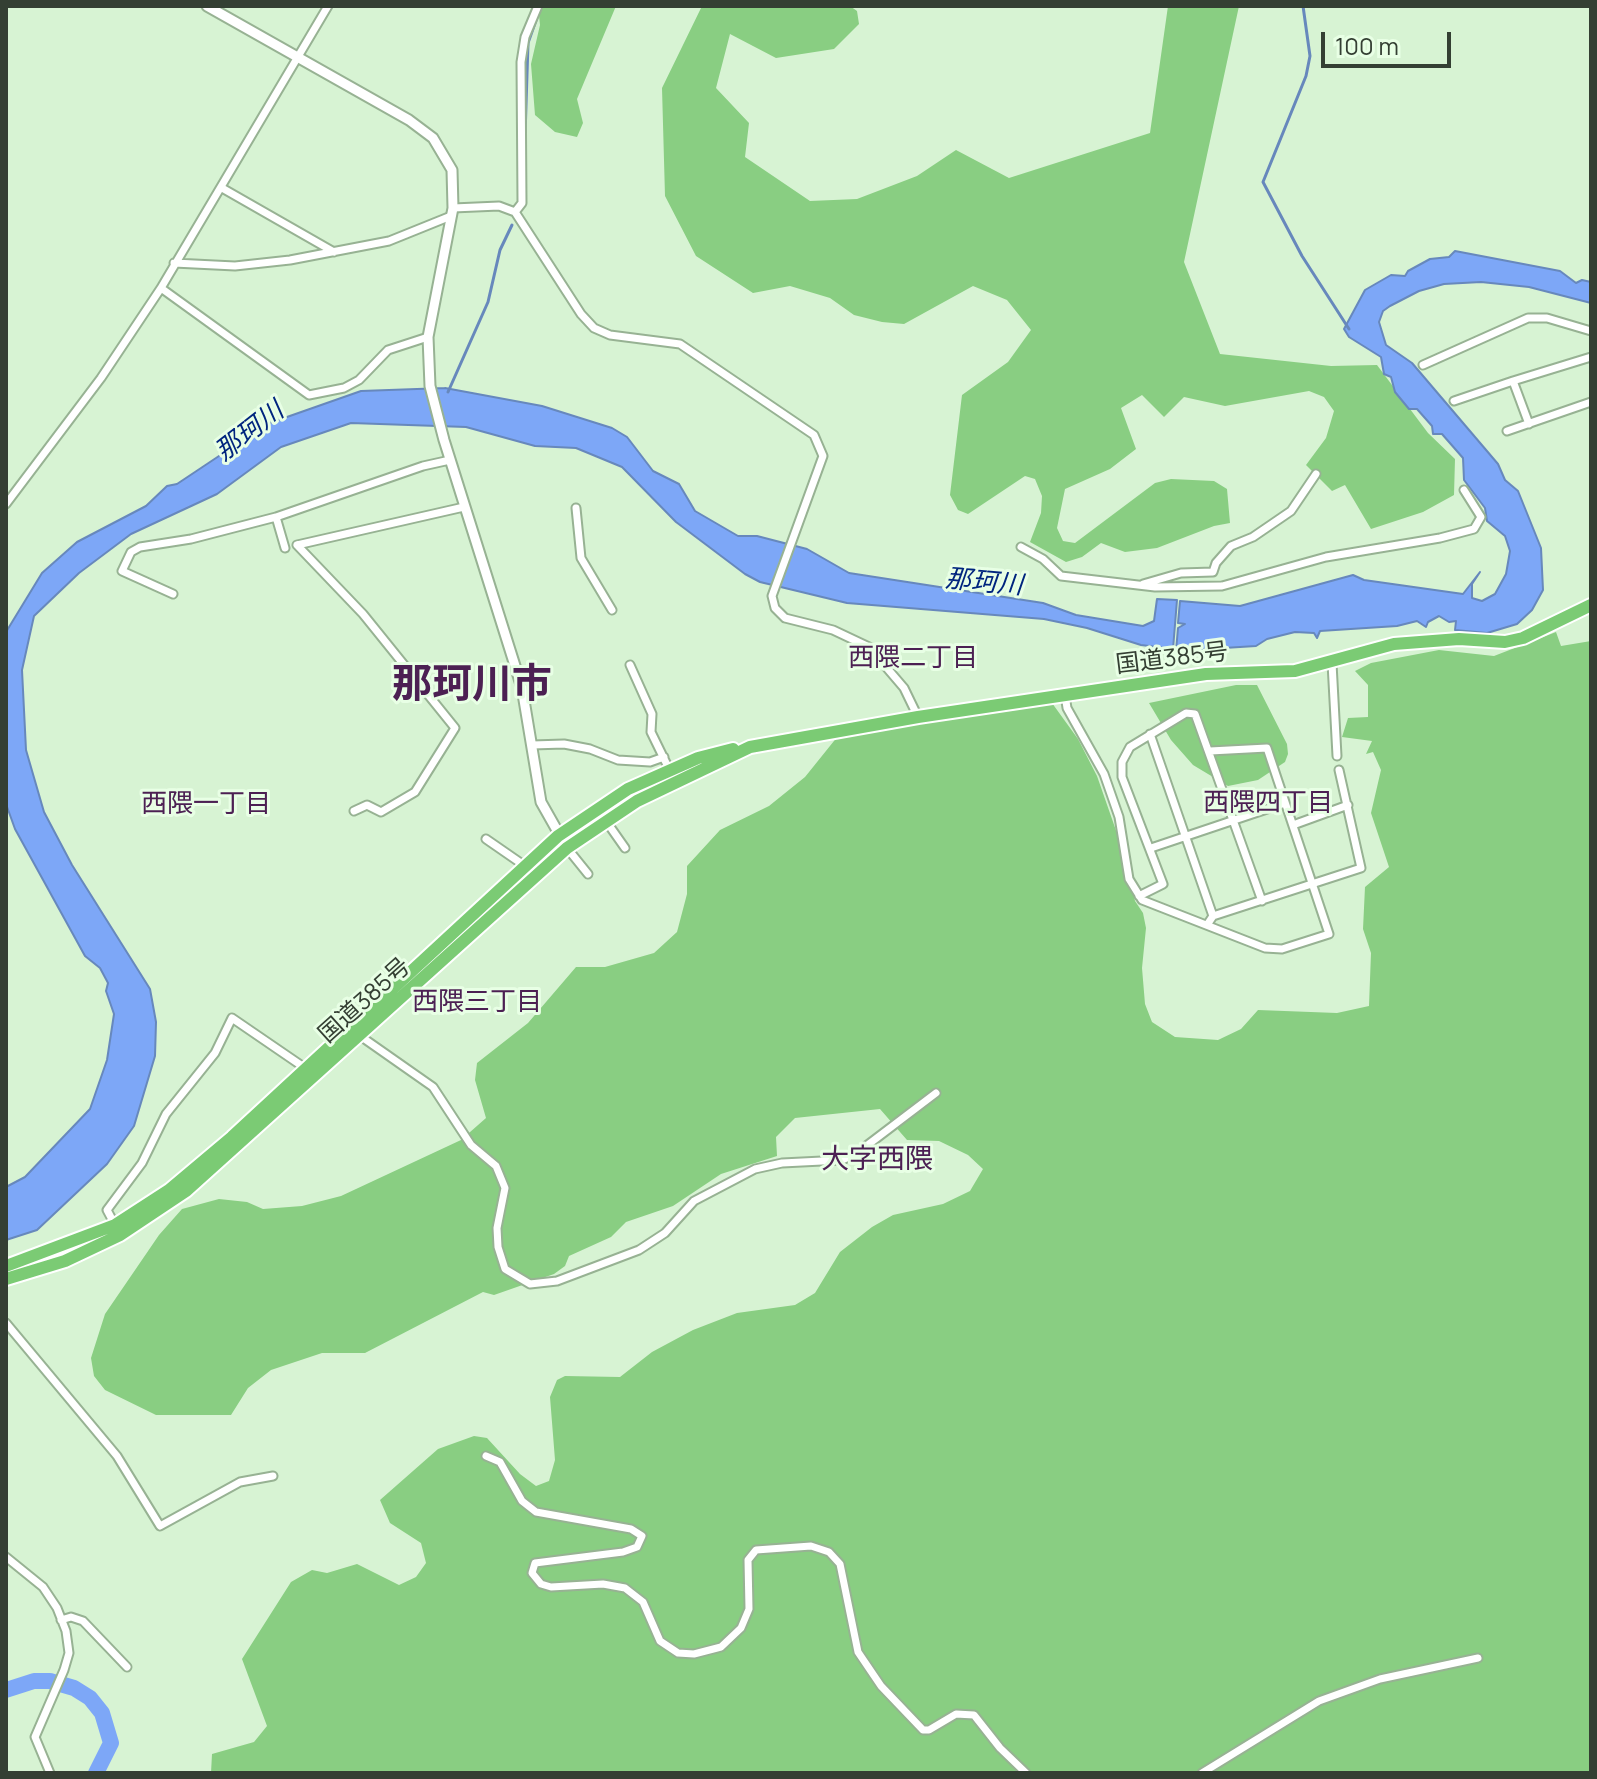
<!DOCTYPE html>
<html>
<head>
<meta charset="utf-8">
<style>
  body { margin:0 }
  #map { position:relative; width:1597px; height:1779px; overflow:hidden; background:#d7f3d3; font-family:Manrope,sans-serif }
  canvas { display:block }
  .frame { position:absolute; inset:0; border:8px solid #343f33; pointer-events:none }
  .scale { position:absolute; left:1321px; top:32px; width:130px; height:36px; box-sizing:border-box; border:4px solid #343f33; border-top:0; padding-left:10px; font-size:24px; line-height:28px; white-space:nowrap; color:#343f33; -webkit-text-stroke:6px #e8ffe5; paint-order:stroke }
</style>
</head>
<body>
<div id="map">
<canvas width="1597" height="1779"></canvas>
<div class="frame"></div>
<div class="scale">100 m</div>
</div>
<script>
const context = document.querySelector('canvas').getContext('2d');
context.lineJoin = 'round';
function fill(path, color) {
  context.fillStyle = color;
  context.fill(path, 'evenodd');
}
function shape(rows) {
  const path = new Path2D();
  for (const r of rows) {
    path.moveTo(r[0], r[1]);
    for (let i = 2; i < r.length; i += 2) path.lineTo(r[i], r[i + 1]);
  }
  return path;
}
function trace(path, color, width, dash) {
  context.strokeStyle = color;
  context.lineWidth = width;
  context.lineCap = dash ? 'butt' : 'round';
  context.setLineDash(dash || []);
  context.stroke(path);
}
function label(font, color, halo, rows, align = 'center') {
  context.font = font + ' Manrope,"Noto Sans JP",sans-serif';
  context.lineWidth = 6;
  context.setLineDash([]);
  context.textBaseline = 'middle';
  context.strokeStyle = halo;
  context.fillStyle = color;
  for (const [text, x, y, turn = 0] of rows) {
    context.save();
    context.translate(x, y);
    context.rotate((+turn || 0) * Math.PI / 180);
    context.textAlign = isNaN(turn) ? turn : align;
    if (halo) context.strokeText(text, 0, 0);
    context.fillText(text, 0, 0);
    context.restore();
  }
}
fill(shape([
  [538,6,616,6,577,99,583,123,577,137,555,132,535,115,531,64,540,25],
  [702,6,850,6,857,11,859,24,834,49,776,58,730,34,716,88,749,123,745,157,810,201,857,199,917,176,956,150,1009,178,1150,133,1168,6,1239,6,1184,262,1220,354,1331,366,1377,365,1428,433,1455,459,1454,495,1423,512,1371,529,1345,485,1332,491,1306,465,1326,438,1334,411,1324,397,1309,391,1225,406,1184,397,1164,417,1142,395,1121,408,1136,449,1110,469,1065,489,1057,528,1063,541,1075,543,1155,483,1171,479,1214,481,1227,489,1230,523,1214,526,1157,548,1125,552,1101,543,1082,557,1066,562,1030,542,1041,513,1042,496,1035,479,1025,476,968,514,958,510,950,495,962,395,1008,362,1031,330,1007,300,973,286,904,324,882,322,854,315,830,298,790,286,753,293,696,256,665,196,662,88],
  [1556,632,1561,646,1591,641,1591,1773,211,1773,212,1754,254,1742,267,1726,242,1659,291,1582,312,1570,327,1573,357,1564,399,1585,416,1577,426,1563,421,1543,390,1523,380,1500,438,1449,474,1436,487,1438,520,1474,536,1486,549,1481,555,1460,550,1397,557,1380,565,1376,620,1377,652,1352,693,1330,737,1313,795,1305,815,1293,840,1252,872,1227,893,1215,943,1204,970,1191,983,1169,968,1155,939,1141,907,1140,880,1109,795,1118,776,1137,777,1156,721,1174,673,1206,626,1222,611,1237,569,1256,565,1266,554,1274,494,1295,483,1292,365,1353,322,1353,271,1370,248,1388,231,1415,156,1415,105,1390,94,1376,91,1358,105,1314,159,1235,182,1209,219,1199,247,1202,263,1209,302,1206,341,1196,461,1140,486,1118,475,1080,477,1063,528,1023,576,967,605,967,654,953,677,932,687,894,687,866,720,830,769,806,805,777,838,736,1052,703,1078,739,1097,776,1127,862,1135,901,1143,913,1146,928,1142,968,1145,1004,1152,1022,1175,1037,1218,1040,1241,1029,1258,1010,1337,1013,1369,1006,1371,953,1363,929,1365,887,1389,867,1371,813,1381,770,1373,752,1366,754,1372,741,1342,737,1348,718,1368,717,1368,685,1355,671,1371,663,1439,650,1494,656],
  [1236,685,1257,685,1287,744,1288,754,1285,762,1258,780,1228,786,1193,765,1171,740,1149,703]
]), '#89ce82');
const water = shape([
  [1455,251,1560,271,1576,283,1582,280,1591,282,1591,303,1529,287,1481,282,1444,284,1419,291,1390,306,1383,311,1379,322,1386,345,1412,363,1498,464,1505,480,1518,491,1541,548,1543,590,1532,610,1517,624,1487,633,1455,630,1456,621,1449,622,1439,616,1428,622,1426,627,1417,621,1397,626,1320,631,1317,638,1314,633,1295,632,1267,639,1256,646,1176,651,1178,628,1185,624,1178,623,1180,601,1240,606,1353,575,1364,580,1463,594,1480,572,1472,584,1472,598,1482,601,1495,594,1506,574,1510,551,1505,536,1487,521,1485,508,1464,480,1463,458,1442,434,1433,434,1432,426,1417,409,1409,409,1395,392,1391,377,1384,374,1381,357,1349,337,1344,329,1365,290,1391,275,1405,276,1408,271,1430,259,1449,257,1455,251],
  [445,388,542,406,612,428,627,437,653,471,679,484,695,511,738,536,757,536,807,549,849,573,1043,603,1076,615,1143,626,1154,621,1157,599,1177,600,1173,649,1141,645,1087,628,1044,619,847,603,760,582,745,574,676,522,622,467,576,448,535,446,466,427,351,423,281,447,217,494,131,534,79,573,34,616,22,670,26,750,44,812,72,865,150,989,156,1022,155,1056,134,1126,107,1164,37,1230,6,1240,6,1187,25,1177,90,1109,107,1060,114,1014,106,991,108,983,100,968,85,956,15,829,6,804,6,632,42,573,77,542,146,506,167,486,177,484,267,424,361,391,445,388]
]);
fill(water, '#7da7f7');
trace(water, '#6788bc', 2);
trace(shape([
  [1303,6,1310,56,1306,76,1263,182,1302,256,1349,329],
  [525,136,528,43,541,6],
  [448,392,488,302,500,250,512,225]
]), '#6788bc', 3);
trace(shape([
  [6,1690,34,1681,50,1681,74,1688,90,1698,102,1713,111,1743,96,1773]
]), '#7da7f7', 16);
const minor = shape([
  [222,188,334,252],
  [453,208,499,206,515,212,581,314,594,328,610,335,680,344,814,435,823,456,772,596,775,608,785,618,833,630,869,647,904,688,918,717],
  [515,212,522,203,521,62,525,37,538,6],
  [174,263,235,266,290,260,389,241,451,216],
  [161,288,309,395,344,388,359,380,388,350,428,337],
  [1423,365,1528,318,1547,318,1591,331],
  [1513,381,1591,357],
  [1454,401,1513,381,1529,424],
  [1507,431,1591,402],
  [6,504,101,378,161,288,328,6],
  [576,508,581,558,612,610],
  [276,517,285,548],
  [297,545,363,614,455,728,415,792,381,812,367,805,354,811],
  [297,545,464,507],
  [1021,547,1043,559,1061,576,1155,587,1222,586,1326,557,1440,538,1474,529,1481,517,1464,490],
  [1143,584,1181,573,1213,572,1216,563,1231,546,1253,537,1291,511,1316,474],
  [173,594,122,571,131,552,140,547,191,539,276,517,423,466,450,460],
  [1332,663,1337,756],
  [630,665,652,714,651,732,671,773],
  [1065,695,1067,708,1104,774,1119,817,1129,879,1142,900,1265,948,1282,949,1329,934,1267,748,1210,751],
  [1150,734,1213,916],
  [532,745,564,744,590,749,618,760,650,762,664,757],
  [606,821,625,848],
  [1293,825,1348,805],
  [486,839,525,866],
  [567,848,588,874],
  [1151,848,1285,803],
  [1139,896,1163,884,1122,777,1122,762,1130,747,1186,713,1195,714,1262,901],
  [1207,925,1213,916,1361,868,1339,770],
  [356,1033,433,1087,471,1145,496,1166,505,1188,497,1228,498,1247,505,1269,530,1284,557,1281,639,1250,665,1233,694,1201,755,1169,782,1163,842,1160,857,1153,936,1093],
  [115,1225,107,1210,142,1163,166,1114,215,1053,232,1018,305,1068],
  [6,1323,117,1456,160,1526,240,1482,273,1476],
  [486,1456,500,1462,522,1501,536,1512,631,1529,642,1536,637,1547,623,1552,535,1563,532,1573,541,1584,551,1587,603,1584,625,1588,643,1602,660,1641,678,1653,694,1654,721,1647,741,1628,749,1609,748,1560,756,1550,811,1546,829,1552,840,1564,858,1652,881,1686,923,1730,929,1730,956,1714,974,1715,1000,1748,1026,1773],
  [6,1557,43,1587,57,1608,66,1631,69,1653,64,1670,35,1737,50,1773],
  [61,1620,71,1617,83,1621,127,1667],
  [1202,1773,1319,1701,1380,1679,1478,1658]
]);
const tertiary = shape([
  [207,6,409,120,433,138,452,170,453,208,428,337,430,386,444,440,522,688,541,802,567,848]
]);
const trunk = shape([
  [6,1266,115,1225,169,1190,232,1137,558,836,628,789,698,758,733,749],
  [6,1279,65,1261,120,1235,186,1191,567,848,637,801,750,747,918,717,1206,674,1295,671,1394,644,1459,639,1505,642,1523,638,1591,605]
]);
trace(minor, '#97b293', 11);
trace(tertiary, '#97b293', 13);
trace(trunk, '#fff', 16);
trace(minor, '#fff', 7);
trace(tertiary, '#fff', 9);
trace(trunk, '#7bcb74', 12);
label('24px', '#343f33', '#e8ffe5', [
  ["国道385号",1172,659,-7],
  ["国道385号",365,1001,-42]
]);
label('italic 26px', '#00257e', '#e8ffe5', [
  ["那珂川",250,432,-38],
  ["那珂川",984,583,5]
]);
label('26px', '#4c2053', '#e8ffe5', [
  ["西隈二丁目",913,659],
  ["西隈四丁目",1268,804],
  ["西隈一丁目",206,805],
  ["西隈三丁目",477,1003]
]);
label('28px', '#4c2053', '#e8ffe5', [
  ["大字西隈",877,1160]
]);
label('bold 40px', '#4c2053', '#e8ffe5', [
  ["那珂川市",472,686]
]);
</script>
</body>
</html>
